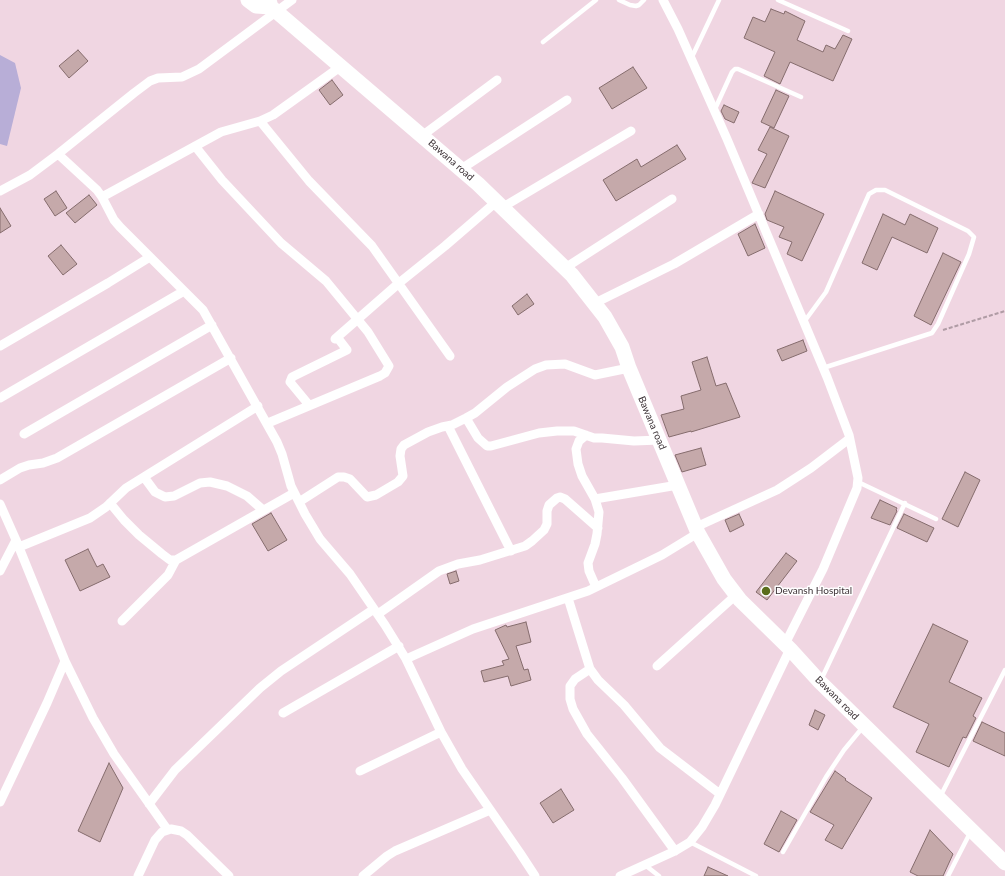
<!DOCTYPE html>
<html>
<head>
<meta charset="utf-8">
<style>
  body { margin:0 }
  canvas { display:block; background:#f0d6e2 }
</style>
</head>
<body>
<canvas width="1005" height="876"></canvas>
<script>
const context = document.querySelector('canvas').getContext('2d');
context.lineJoin = 'round';
function fill(path, color) {
  context.fillStyle = color;
  context.fill(path, 'evenodd');
}
function shape(rows) {
  const path = new Path2D();
  for (const r of rows) {
    path.moveTo(r[0], r[1]);
    for (let i = 2; i < r.length; i += 2) path.lineTo(r[i], r[i + 1]);
  }
  return path;
}
function trace(path, color, width, dash) {
  context.strokeStyle = color;
  context.lineWidth = width;
  context.lineCap = dash ? 'butt' : 'round';
  context.setLineDash(dash || []);
  context.stroke(path);
}
function label(font, color, halo, rows, align = 'center') {
  context.font = font + ' Lato,sans-serif';
  context.lineWidth = 3;
  context.setLineDash([]);
  context.textBaseline = 'middle';
  context.strokeStyle = halo;
  context.fillStyle = color;
  for (const [text, x, y, turn = 0] of rows) {
    context.save();
    context.translate(x, y);
    context.rotate((+turn || 0) * Math.PI / 180);
    context.textAlign = isNaN(turn) ? turn : align;
    if (halo) context.strokeText(text, 0, 0);
    context.fillText(text, 0, 0);
    context.restore();
  }
}
fill(shape([
  [0,55,15,63,21,88,7,146,0,144]
]), '#b8aed7');
const building = shape([
  [771,9,784,14,785,11,805,21,797,40,823,52,826,45,835,49,843,35,852,39,833,81,790,62,780,84,764,76,775,52,744,38,753,17,765,22,771,9],
  [78,50,88,61,69,78,59,66,78,50],
  [633,67,647,88,612,109,599,88,633,67],
  [332,80,343,95,330,105,319,90,332,80],
  [776,90,789,96,774,128,761,122,776,90],
  [724,105,739,112,734,123,725,119,721,111,724,105],
  [770,127,789,136,765,188,752,183,767,154,758,150,770,127],
  [677,145,686,159,616,201,603,180,637,159,641,167,677,145],
  [56,191,67,208,55,216,44,199,56,191],
  [775,191,824,214,802,261,787,254,792,242,779,237,784,227,767,220,765,214,775,191],
  [89,195,97,205,75,223,66,213,89,195],
  [0,208,11,226,0,233,0,208],
  [883,214,905,225,910,214,938,228,927,253,892,237,877,270,862,263,883,214],
  [755,224,765,248,748,256,738,234,755,224],
  [61,245,77,264,63,275,48,256,61,245],
  [943,253,961,262,931,325,914,316,943,253],
  [527,294,534,304,518,315,512,306,527,294],
  [803,340,807,351,782,361,777,350,803,340],
  [707,357,716,386,726,383,740,417,691,432,691,431,669,437,661,415,684,409,681,396,701,390,692,362,707,357],
  [701,448,706,465,682,472,675,455,701,448],
  [965,472,980,480,958,527,942,519,965,472],
  [880,500,897,508,896,510,897,511,890,525,871,518,880,500],
  [271,513,287,540,268,551,252,524,271,513],
  [739,514,744,525,730,532,725,520,739,514],
  [904,514,934,528,927,542,897,528,904,514],
  [88,549,97,567,103,564,110,577,80,591,65,560,88,549],
  [786,553,797,561,767,600,756,592,786,553],
  [456,571,459,581,450,584,447,574,456,571],
  [526,622,531,642,516,646,524,670,528,669,531,680,511,686,508,676,484,682,481,671,504,665,502,661,509,659,495,630,506,625,507,627,526,622],
  [933,624,968,641,949,682,982,698,973,716,976,718,966,738,963,737,949,767,916,752,929,724,893,707,933,624],
  [815,710,825,715,818,730,809,725,815,710],
  [982,722,1005,733,1005,756,973,741,982,722],
  [109,763,123,788,100,842,78,831,109,763],
  [835,771,846,779,845,780,872,798,842,849,825,840,834,825,810,812,835,771],
  [561,789,574,810,553,823,540,803,561,789],
  [781,811,797,820,779,852,764,844,781,811],
  [930,830,953,854,943,876,918,876,910,872,930,830],
  [708,867,728,876,704,876,708,867]
]);
fill(building, '#c5a9aa');
trace(building, '#856c6d', 1);
trace(shape([
  [943,330,1005,311]
]), '#b09ca5', 2, [4, 2]);
trace(shape([
  [619,0,630,5,636,6,639,5,644,0],
  [778,0,848,31],
  [543,42,596,0],
  [691,59,719,0],
  [715,109,732,72,735,69,738,69,801,97],
  [804,322,826,292,869,194,876,190,885,190,968,231,974,237,969,254,938,324,932,333,823,368],
  [858,482,936,519],
  [821,680,905,503],
  [940,797,1005,670],
  [690,842,756,876],
  [783,852,826,777,844,750,863,727],
  [645,865,659,876],
  [948,876,970,833]
]), '#fff', 4.5);
trace(shape([
  [663,0,678,29,727,139,827,377,849,435,858,478,857,488,823,569,785,644],
  [260,121,309,181,372,246,450,356],
  [423,135,497,80],
  [195,146,222,180,281,243,326,281,368,332,389,366,385,373,380,376,268,423],
  [58,154,97,190,102,197,114,220,120,227,203,310,277,442,282,454,291,486,305,514,320,539,350,574,385,625,406,659,441,732,462,769,520,853,535,876],
  [461,169,567,100],
  [0,191,30,175,58,154,134,93,150,81,158,78,182,77,199,69,292,0],
  [102,197,221,132,260,121,273,115,340,67],
  [503,207,631,131],
  [565,268,672,199],
  [595,303,674,264,759,214],
  [335,339,399,283,445,246,496,202],
  [0,346,108,283,150,257],
  [0,398,184,291],
  [309,405,290,382,292,377,347,350,337,337],
  [466,418,478,438,487,446,491,446,539,433,557,431,574,431,594,438,602,438,634,441,660,440],
  [448,426,511,551],
  [24,434,212,325],
  [586,435,579,441,576,449,578,464,582,476,595,499,599,512,597,534,595,544,588,563,589,571,596,587],
  [144,477,155,492,165,497,174,496,200,483,210,482,227,486,247,496,263,510],
  [0,480,20,468,29,465,43,463,57,458,231,358],
  [595,499,678,485],
  [299,502,338,477,344,477,350,479,367,497,376,495,398,482,403,476,400,456,401,449,404,445,428,432,442,427,452,425,466,418,475,413,507,387,535,369,546,365,565,364,595,375,629,368],
  [110,503,124,520,139,535,162,554,170,560,176,560,294,493],
  [0,504,16,540,65,661,93,718,114,754,167,829],
  [696,527,777,490,811,468,849,439],
  [19,547,90,518,106,507,126,488,258,406],
  [0,571,16,540],
  [568,598,590,669,598,680,624,705,660,748,720,794],
  [378,614,439,571,458,564,480,560,525,546,532,541,544,530,547,524,547,511,549,505,557,498,560,497,565,499,598,528],
  [122,621,168,575,176,560],
  [406,659,473,629,588,591,662,555,698,533],
  [657,666,736,595],
  [590,669,575,679,570,686,570,699,573,709,587,734,622,778,675,851],
  [283,713,399,646],
  [360,771,441,732],
  [0,802,47,703,65,661],
  [149,804,175,770,260,688,281,671,374,609],
  [138,876,155,840,162,832,171,829,181,831,187,835,229,876],
  [363,876,387,856,395,851,490,810],
  [620,876,675,851,690,842,702,827,715,805,790,649]
]), '#fff', 9);
trace(shape([
  [248,0,256,6,271,7],
  [269,0,271,7,277,12,478,184,572,275,605,317,622,347,629,368,698,533,724,579,740,600,790,649,820,682,1005,863]
]), '#fff', 15);
for (const [x, y, r, color] of [
  [766,591,5,"#5a6d1b"]
]) {
  const dot = new Path2D();
  dot.arc(x, y, r, 0, 2 * Math.PI);
  context.fillStyle = color;
  context.fill(dot);
  trace(dot, '#fff', 1.5);
}
label('10px', '#3e3438', '#fff', [
  ["Bawana road",451,160,41],
  ["Bawana road",652,423,67],
  ["Bawana road",837,698,45]
]);
label('10px', '#3e3438', '#fff', [
  ["Devansh Hospital",775,591]
], 'left');
</script>
</body>
</html>
